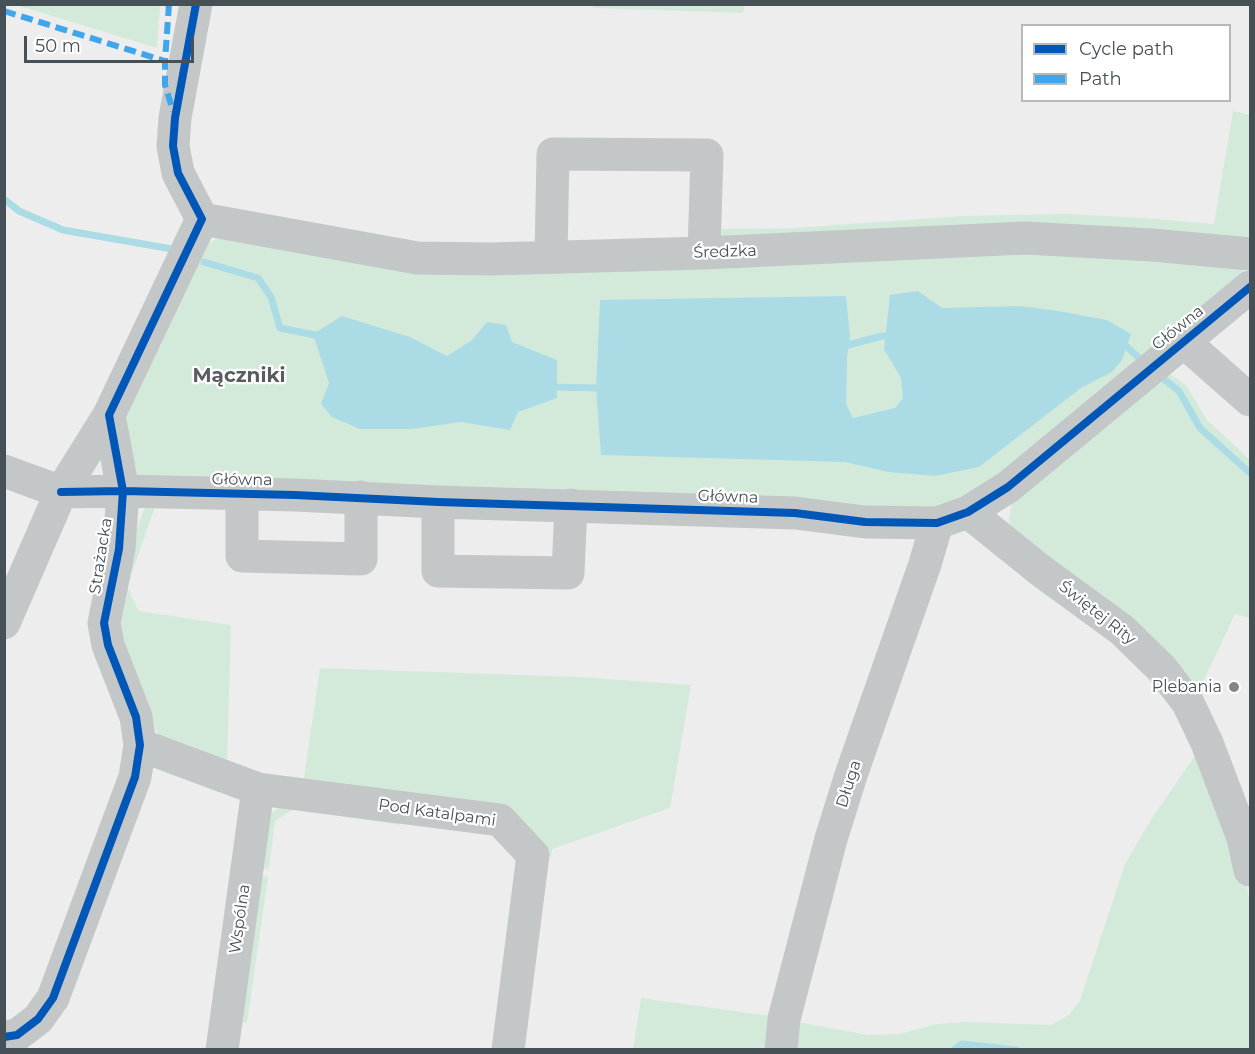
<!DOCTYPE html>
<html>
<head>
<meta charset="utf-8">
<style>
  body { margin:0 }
  #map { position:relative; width:1255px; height:1054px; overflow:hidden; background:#ededed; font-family:Montserrat,sans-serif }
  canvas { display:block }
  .frame { position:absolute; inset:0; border:6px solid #465057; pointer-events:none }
  .legend { position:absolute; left:1021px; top:24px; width:210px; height:78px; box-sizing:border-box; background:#fff; border:2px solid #b5b9bc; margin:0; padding:8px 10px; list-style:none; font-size:18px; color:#465057 }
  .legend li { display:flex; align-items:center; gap:12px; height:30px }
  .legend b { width:30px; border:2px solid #b5b9bc }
  .scale { position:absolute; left:24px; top:36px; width:170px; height:27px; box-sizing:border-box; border:3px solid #465057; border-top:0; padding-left:8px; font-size:18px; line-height:21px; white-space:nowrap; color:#465057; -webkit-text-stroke:4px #fff; paint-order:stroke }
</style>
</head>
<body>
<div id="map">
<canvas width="1255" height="1054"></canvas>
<div class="frame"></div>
<ul class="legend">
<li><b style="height:8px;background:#0057b8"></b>Cycle path</li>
<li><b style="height:8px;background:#3fa5ed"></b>Path</li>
</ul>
<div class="scale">50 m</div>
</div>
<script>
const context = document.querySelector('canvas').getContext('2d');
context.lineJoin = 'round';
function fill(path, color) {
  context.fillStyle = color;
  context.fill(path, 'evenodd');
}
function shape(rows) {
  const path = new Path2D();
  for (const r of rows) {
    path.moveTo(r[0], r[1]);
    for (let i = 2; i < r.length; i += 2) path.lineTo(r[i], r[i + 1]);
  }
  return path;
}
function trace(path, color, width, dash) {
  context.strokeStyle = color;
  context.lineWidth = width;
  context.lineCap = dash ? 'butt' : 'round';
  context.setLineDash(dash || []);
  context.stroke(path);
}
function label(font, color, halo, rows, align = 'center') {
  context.font = font + ' Montserrat,sans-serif';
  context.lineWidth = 4.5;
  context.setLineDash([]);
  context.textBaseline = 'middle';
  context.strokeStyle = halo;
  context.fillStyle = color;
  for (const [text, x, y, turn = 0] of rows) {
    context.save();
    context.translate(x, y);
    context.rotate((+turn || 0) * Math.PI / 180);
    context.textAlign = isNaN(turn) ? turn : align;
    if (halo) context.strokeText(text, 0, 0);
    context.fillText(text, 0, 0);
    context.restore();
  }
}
fill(shape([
  [593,4,745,4,745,5,743,13,593,8],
  [16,5,160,5,157,48],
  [1233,111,1250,115,1250,242,722,241,722,229,794,228,963,216,1066,214,1144,218,1214,224],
  [226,235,290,245,1021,248,1236,262,1243,271,1241,283,1011,475,947,509,138,478,122,426,206,244],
  [1161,368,1186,385,1207,420,1250,460,1250,618,1235,614,1194,701,1011,532,1009,518,1012,501],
  [156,504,127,587,139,611,231,625,227,766,159,736,152,722,122,645,120,586,142,514,146,506],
  [320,668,579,677,691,685,670,808,552,849,551,857,544,857,509,813,304,778],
  [1201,747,1238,845,1250,903,1250,1049,788,1050,792,1021,868,1035,900,1034,936,1024,965,1022,1051,1025,1069,1015,1080,1000,1125,864,1152,818],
  [290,801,401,814,400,825,294,809,275,821,269,869,261,868,268,815],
  [261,876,268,877,247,1023,238,1022],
  [641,998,777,1017,773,1049,633,1050]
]), '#d3eadb');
fill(shape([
  [918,291,942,308,1020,306,1058,311,1107,320,1131,334,1122,360,1112,372,1081,388,979,467,935,476,888,472,845,462,601,455,596,389,600,300,846,296,850,336,847,358,846,404,853,418,895,408,903,398,901,378,884,349,890,295],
  [342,316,410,337,447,356,472,340,487,322,506,325,512,342,557,360,557,398,518,412,510,430,461,422,412,429,360,429,332,417,321,404,329,383,313,334]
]), '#abdce5');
trace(shape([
  [4,199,19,211,63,230,172,249],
  [204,262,258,278,271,297,280,328,320,336],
  [1118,345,1127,347,1138,357],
  [840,347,882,336,894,336],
  [1165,380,1179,391,1200,428,1250,473],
  [550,387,602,388],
  [954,1050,962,1044,1016,1050]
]), '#abdce5', 7);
trace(shape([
  [202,219,417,258,491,259,704,253,1025,238,1152,245,1250,254],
  [551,257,553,154,707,155,704,253],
  [1183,341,1250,400],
  [4,471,61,492,123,491,295,495,438,502,795,513,865,522,937,523,968,512,1008,487,1250,287],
  [242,493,242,556,361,559,361,497],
  [438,502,438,571,568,573,571,505],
  [968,512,1040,570,1122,630,1162,669,1188,703,1207,743,1243,838,1250,870],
  [4,623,61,492,109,415],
  [140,745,258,789,500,820,533,855,508,1050],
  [4,1037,17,1035,38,1019,53,998,135,777,140,745,136,717,108,645,104,623,119,549,123,491,109,415,202,219,178,173,173,146,175,118,196,4],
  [222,1050,258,789],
  [781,1050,784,1019,831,839,851,775,925,564,937,523]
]), '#c4c7c8', 33);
trace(shape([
  [169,4,165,61,165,85,173,111],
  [4,11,165,61]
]), '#3fa5ed', 6, [12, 6]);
trace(shape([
  [61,492,123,491,295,495,438,502,795,513,865,522,937,523,968,512,1008,487,1250,287],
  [4,1037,17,1035,38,1019,53,998,135,777,140,745,136,717,108,645,104,623,119,549,123,491,109,415,202,219,178,173,173,146,175,118,196,4]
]), '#0057b8', 8);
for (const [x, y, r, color] of [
  [1234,687,6,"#80878c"]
]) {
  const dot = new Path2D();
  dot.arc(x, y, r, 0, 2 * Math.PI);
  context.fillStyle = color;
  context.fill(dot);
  trace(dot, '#fff', 2);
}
label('16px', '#465057', '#fff', [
  ["Średzka",725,252,-2],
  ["Główna",1178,328,-39],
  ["Główna",242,480,1],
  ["Główna",728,497,2],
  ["Strażacka",101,556,-81],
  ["Świętej Rity",1097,613,38],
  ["Długa",849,784,-72],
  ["Pod Katalpami",437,813,8],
  ["Wspólna",240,919,-82]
]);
label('16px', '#465057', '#fff', [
  ["Plebania",1222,687]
], 'right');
label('bold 20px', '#595c60', '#fff', [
  ["Mączniki",239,376]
]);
</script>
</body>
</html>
